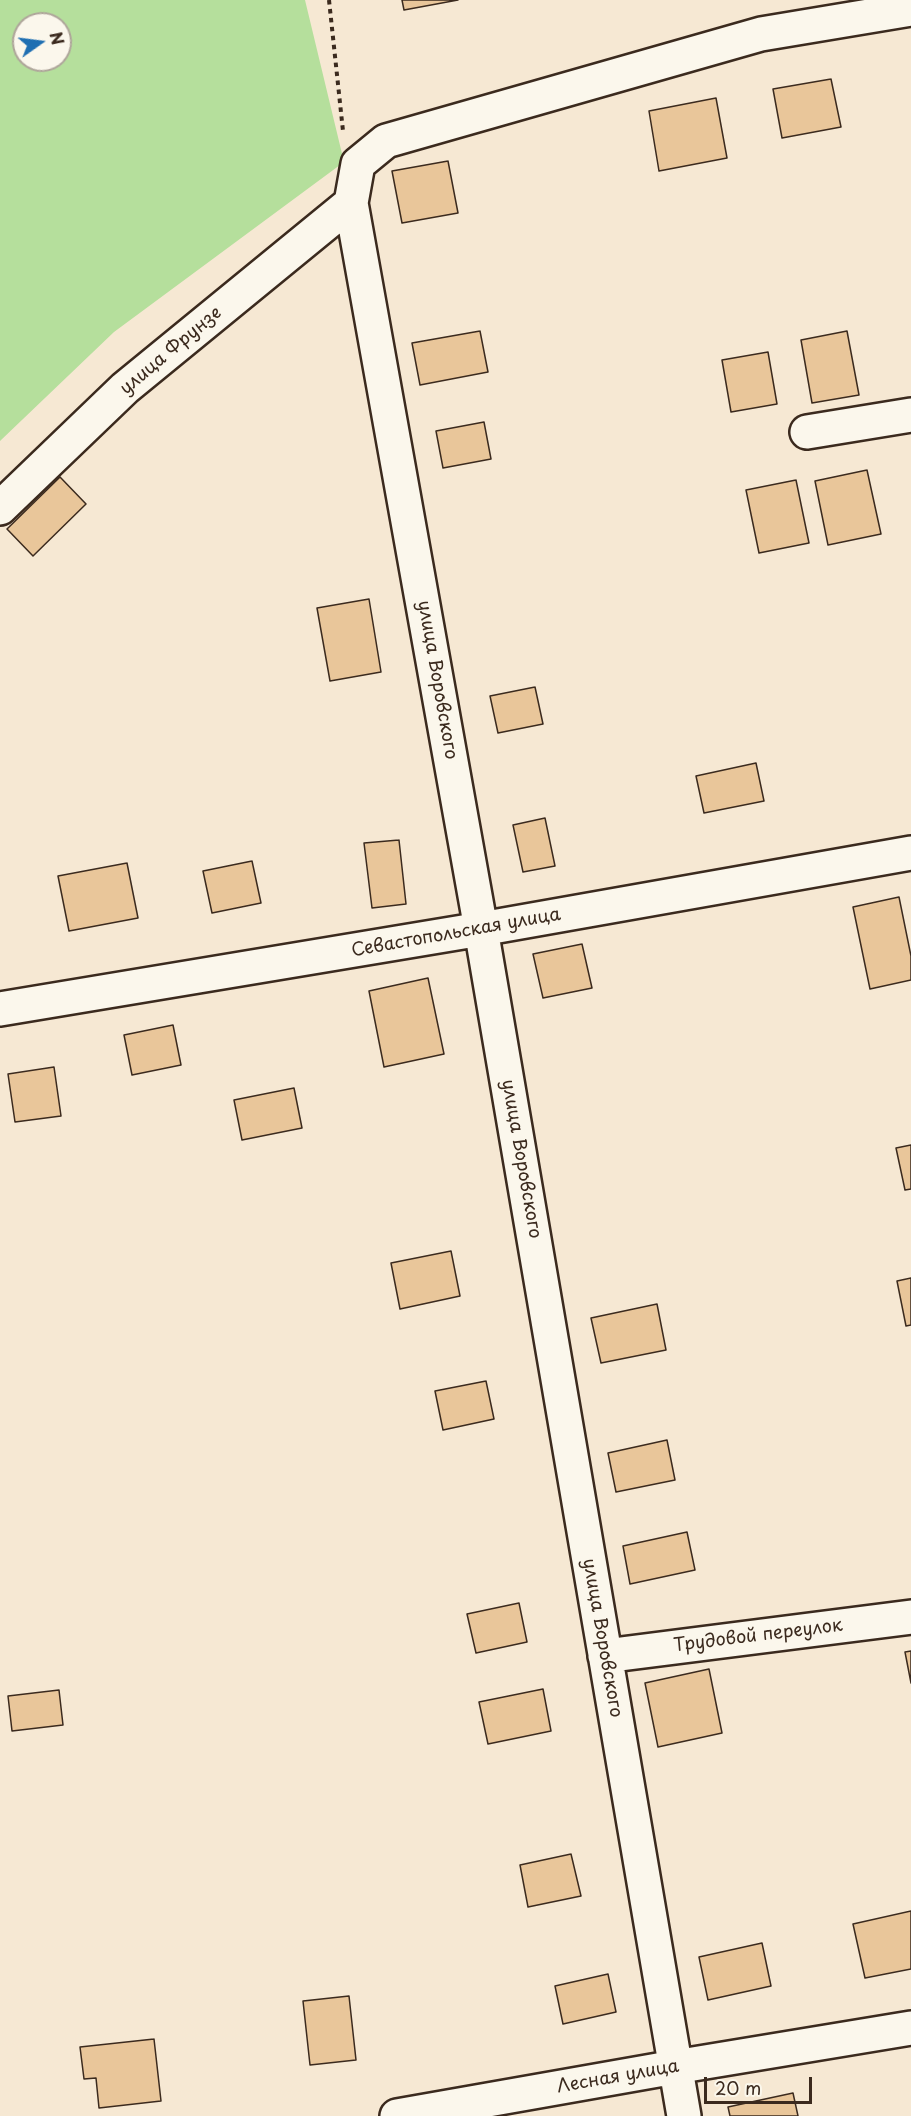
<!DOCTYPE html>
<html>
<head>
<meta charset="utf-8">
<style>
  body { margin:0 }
  #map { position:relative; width:911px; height:2116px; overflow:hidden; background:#f6e8d3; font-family:"Playpen Sans",sans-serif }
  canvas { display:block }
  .north { position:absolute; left:12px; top:12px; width:60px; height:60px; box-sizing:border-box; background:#fbf7ec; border:2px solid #aea59a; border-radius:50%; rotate:76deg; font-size:16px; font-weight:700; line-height:24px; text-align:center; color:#3b2a1e }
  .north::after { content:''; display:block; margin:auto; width:21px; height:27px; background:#1f6fb2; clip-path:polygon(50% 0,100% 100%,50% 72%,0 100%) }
  .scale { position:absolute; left:704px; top:2077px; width:108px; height:27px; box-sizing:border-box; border:3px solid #3b2a1e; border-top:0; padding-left:8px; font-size:18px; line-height:21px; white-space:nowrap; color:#3b2a1e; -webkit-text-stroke:4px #fbf7ec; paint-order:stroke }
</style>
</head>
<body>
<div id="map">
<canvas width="911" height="2116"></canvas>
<div class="north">N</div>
<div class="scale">20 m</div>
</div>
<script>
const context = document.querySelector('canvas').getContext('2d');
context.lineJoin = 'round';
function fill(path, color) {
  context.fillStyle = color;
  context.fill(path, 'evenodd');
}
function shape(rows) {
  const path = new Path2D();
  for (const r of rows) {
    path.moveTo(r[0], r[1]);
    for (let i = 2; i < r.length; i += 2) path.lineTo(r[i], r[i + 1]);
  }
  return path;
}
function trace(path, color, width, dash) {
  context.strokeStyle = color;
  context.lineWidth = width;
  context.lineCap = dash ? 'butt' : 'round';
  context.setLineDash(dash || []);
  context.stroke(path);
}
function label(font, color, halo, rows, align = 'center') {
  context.font = font + ' "Playpen Sans",sans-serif';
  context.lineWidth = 5;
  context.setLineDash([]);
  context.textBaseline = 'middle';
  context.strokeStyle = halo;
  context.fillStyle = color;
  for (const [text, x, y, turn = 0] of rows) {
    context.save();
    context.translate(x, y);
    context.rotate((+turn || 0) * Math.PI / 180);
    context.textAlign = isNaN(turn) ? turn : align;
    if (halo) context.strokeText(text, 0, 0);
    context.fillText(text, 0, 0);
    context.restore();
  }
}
fill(shape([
  [0,0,305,0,344,162,114,332,0,441],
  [24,24,60,24,60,60,24,60]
]), '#b5df9c');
const building = shape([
  [402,0,458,0,404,10,402,0],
  [831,79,841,127,782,138,773,89,831,79],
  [716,98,727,158,659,171,649,111,716,98],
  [448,161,458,213,402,223,392,171,448,161],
  [480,331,488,372,420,385,412,343,480,331],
  [847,331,859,395,812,403,801,340,847,331],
  [768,352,777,404,731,412,722,360,768,352],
  [484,422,491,459,443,468,436,431,484,422],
  [867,470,881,534,828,545,815,481,867,470],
  [60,477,86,504,33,556,7,529,60,477],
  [796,480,809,543,759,553,746,490,796,480],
  [369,599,381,672,330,681,317,608,369,599],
  [535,687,543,724,498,733,490,696,535,687],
  [756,763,764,801,704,813,696,776,756,763],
  [545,818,555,866,523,872,513,825,545,818],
  [399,840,406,904,372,908,364,843,399,840],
  [252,861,261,903,212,913,203,871,252,861],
  [127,863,138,918,69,931,58,876,127,863],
  [899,897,911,956,911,980,870,989,853,907,899,897],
  [582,944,592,988,543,998,533,954,582,944],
  [428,978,444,1054,384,1067,369,991,428,978],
  [173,1025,181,1065,132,1075,124,1035,173,1025],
  [54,1067,61,1116,15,1122,8,1074,54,1067],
  [294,1088,302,1128,242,1140,234,1100,294,1088],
  [911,1145,911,1189,905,1190,896,1148,911,1145],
  [451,1251,460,1296,400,1309,391,1263,451,1251],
  [911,1278,911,1325,906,1326,897,1281,911,1278],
  [657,1304,666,1350,601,1363,591,1318,657,1304],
  [486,1381,494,1419,443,1430,435,1391,486,1381],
  [667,1440,675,1480,616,1492,608,1453,667,1440],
  [687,1532,695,1570,630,1584,623,1546,687,1532],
  [519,1603,527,1642,476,1653,467,1614,519,1603],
  [911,1651,911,1683,905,1652,911,1651],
  [709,1669,722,1733,658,1747,645,1683,709,1669],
  [543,1689,551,1731,488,1744,479,1702,543,1689],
  [59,1690,63,1725,12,1731,8,1696,59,1690],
  [571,1854,581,1896,528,1907,520,1865,571,1854],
  [911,1911,911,1969,865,1978,853,1924,911,1911],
  [762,1943,771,1986,708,2000,699,1957,762,1943],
  [608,1974,616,2012,563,2024,555,1986,608,1974],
  [349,1996,356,2060,310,2065,303,2001,349,1996],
  [154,2039,161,2101,99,2108,96,2078,84,2079,80,2047,154,2039],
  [793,2093,798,2116,730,2116,728,2107,793,2093]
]);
fill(building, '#e9c69a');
trace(building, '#3b2a1e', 1.5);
const minor = shape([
  [807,432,911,415],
  [0,508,125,388,351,203],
  [0,1009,481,929,911,853],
  [605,1656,911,1617],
  [397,2116,675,2067,911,2028],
  [684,2116,481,929,351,203,358,164,386,141,761,34,911,9]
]);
trace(minor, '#3b2a1e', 38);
trace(shape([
  [329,0,343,131]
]), '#3b2a1e', 4, [4.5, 4.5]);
trace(minor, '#fbf7ec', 33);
label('18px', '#3b2a1e', '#fbf7ec', [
  ["улица Фрунзе",171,351,-40],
  ["улица Воровского",437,680,80],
  ["Севастопольская улица",456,933,-10],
  ["улица Воровского",521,1159,80],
  ["Трудовой переулок",758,1636,-7],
  ["улица Воровского",602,1638,80],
  ["Лесная улица",618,2077,-10]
]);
</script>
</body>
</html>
